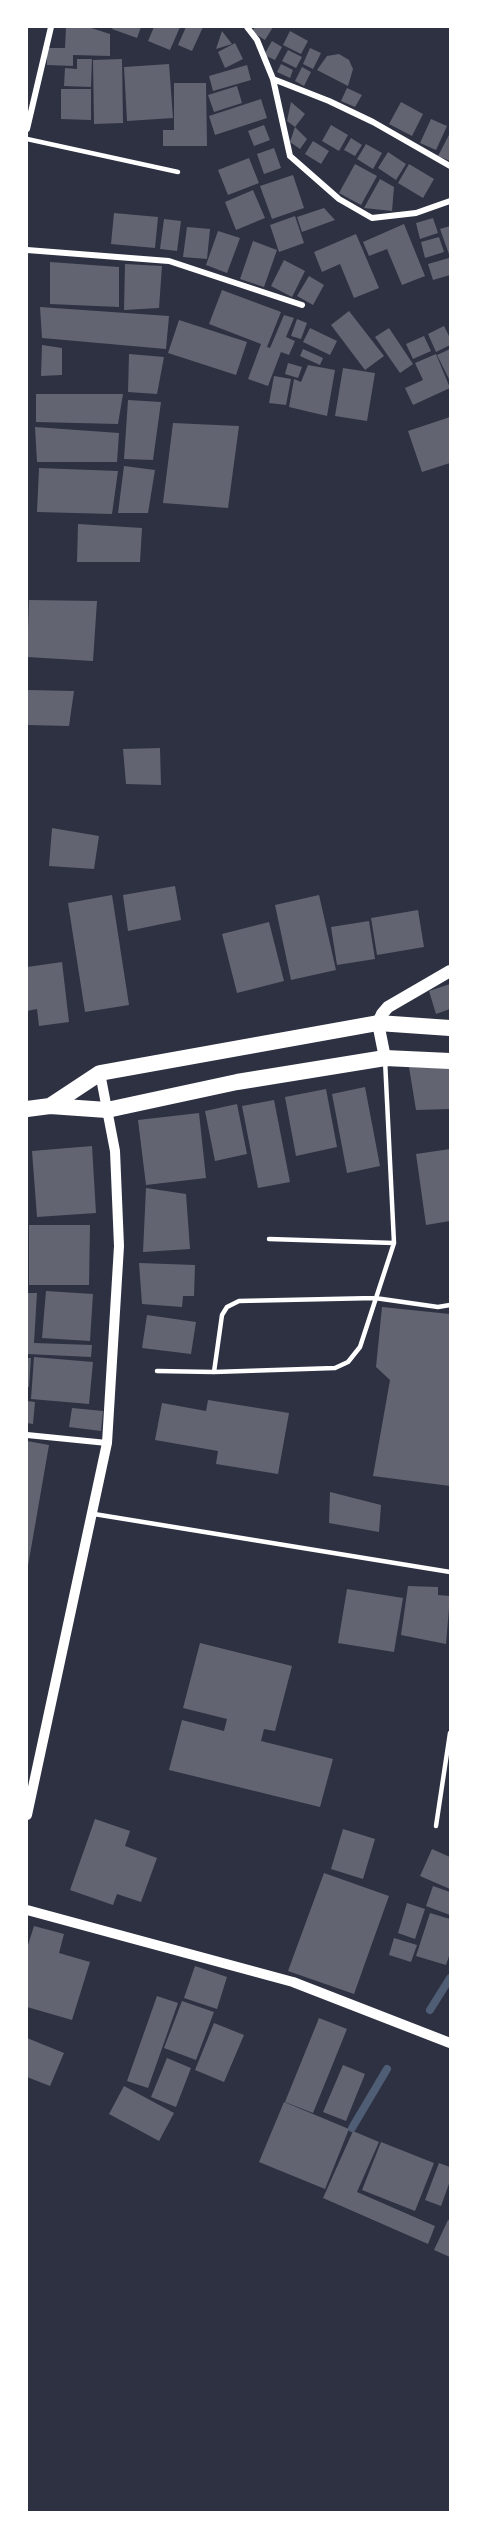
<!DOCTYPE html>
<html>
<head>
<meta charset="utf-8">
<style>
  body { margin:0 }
  #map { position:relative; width:477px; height:2539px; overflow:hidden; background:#2d3142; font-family:Roboto,sans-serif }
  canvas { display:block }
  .frame { position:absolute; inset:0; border:28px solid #fff; pointer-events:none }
</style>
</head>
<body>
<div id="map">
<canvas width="477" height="2539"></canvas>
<div class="frame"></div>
</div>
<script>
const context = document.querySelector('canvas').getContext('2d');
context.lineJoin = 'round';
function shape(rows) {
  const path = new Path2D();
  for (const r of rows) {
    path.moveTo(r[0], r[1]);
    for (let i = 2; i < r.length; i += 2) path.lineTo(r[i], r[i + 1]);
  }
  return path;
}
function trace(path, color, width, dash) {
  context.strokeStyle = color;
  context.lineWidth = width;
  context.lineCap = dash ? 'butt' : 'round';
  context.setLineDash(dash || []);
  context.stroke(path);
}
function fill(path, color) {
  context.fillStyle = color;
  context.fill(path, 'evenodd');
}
trace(shape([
  [430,2010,450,1978],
  [352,2128,387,2069]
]), '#4f5d75', 8);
fill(shape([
  [66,27,88,27,110,34,110,56,73,55,73,66,47,65,47,48,65,48],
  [113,27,141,27,137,38,112,29],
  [154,27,180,27,170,50,148,41],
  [186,27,203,27,192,51,178,45],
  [255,27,273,27,265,40,252,32],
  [222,31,232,44,216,49],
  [290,31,308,41,301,54,283,45],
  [272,41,282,47,275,60,264,55],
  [235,43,243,59,225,68,218,52],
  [310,48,321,53,313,69,303,64],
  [288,50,302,57,296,68,282,61],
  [339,54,349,60,353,69,348,86,317,70,327,56],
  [77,59,92,59,91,87,64,86,65,68,77,69],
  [122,59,123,123,94,124,93,60],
  [169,64,173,118,127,121,124,67],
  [281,64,293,70,290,78,277,72],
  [247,65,251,80,213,91,209,76],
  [302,67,311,72,304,86,295,81],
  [174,83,206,83,207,146,163,146,163,130,174,130],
  [237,86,242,103,214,112,208,95],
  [347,88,362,95,355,107,341,101],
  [61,89,91,89,91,120,61,119],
  [261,99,267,118,215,135,209,116],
  [291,102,305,114,295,127,307,139,300,149,290,142,295,127,287,121],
  [401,102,423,114,412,136,389,124],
  [431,119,447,126,436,150,420,143],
  [264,125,270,140,254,146,248,131],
  [331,125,348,135,339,151,322,141],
  [450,133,450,161,438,156],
  [351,138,362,145,355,156,344,150],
  [313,141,329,151,321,164,305,154],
  [366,144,382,153,373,169,357,159],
  [274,148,281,168,264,174,257,154],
  [388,152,406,164,396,180,378,168],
  [249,158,259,183,228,195,218,170],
  [355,164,377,176,361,205,339,193],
  [409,164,434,179,423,198,398,183],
  [293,175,304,208,272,219,260,186],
  [380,179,394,187,392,211,364,208],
  [253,190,265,218,236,230,225,202],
  [324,208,335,220,302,232,297,217],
  [114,213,158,217,155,248,111,244],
  [295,216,304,243,279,252,270,225],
  [433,218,438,233,420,239,416,223],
  [164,219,181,221,177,251,160,249],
  [404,224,425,276,402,285,387,249,369,256,363,242],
  [450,226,450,257,440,229],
  [187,227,210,229,207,259,183,257],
  [218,231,240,238,227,273,206,265],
  [356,234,379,288,354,298,340,264,322,272,314,252],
  [439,237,444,252,425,258,421,242],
  [253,241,277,250,264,287,240,279],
  [449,258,450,275,433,280,428,264],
  [284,260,305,271,292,297,271,286],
  [50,262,119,267,119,307,50,304],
  [125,264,162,266,159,308,124,310],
  [309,276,324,285,313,305,297,296],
  [222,290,281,312,267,347,270,348,284,315,294,318,286,337,295,341,289,355,281,352,268,386,248,379,261,344,209,324],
  [40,307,169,316,166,349,42,338],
  [349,311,384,356,365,370,331,325],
  [297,319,307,323,301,339,291,336],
  [179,320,247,342,236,375,168,353],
  [444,326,450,338,450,345,436,352,428,334],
  [310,328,337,341,330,355,303,342],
  [389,328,413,364,400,373,375,337],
  [424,336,431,351,413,359,406,344],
  [42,345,62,348,62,375,41,376],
  [303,349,323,358,320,365,300,356],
  [450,349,450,381,437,355],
  [129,354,164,357,157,394,128,392],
  [436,354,450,388,413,405,405,388,423,380,415,363],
  [288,363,302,367,298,378,285,374],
  [308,365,335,370,327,416,289,407,294,379,301,382],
  [343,368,375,373,367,421,335,416],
  [274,376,291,379,286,405,269,403],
  [36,394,123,394,118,424,36,422],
  [128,400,161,402,153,460,124,459],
  [450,417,450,463,422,472,408,431],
  [173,423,239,426,228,508,163,503],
  [35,427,119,433,117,462,37,462],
  [124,466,155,470,148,513,118,513],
  [39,468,118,471,112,514,37,512],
  [78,524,142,528,140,562,77,562],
  [29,600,97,601,93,661,27,657],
  [28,690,74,691,69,726,27,725],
  [160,748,161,785,126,784,123,749],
  [52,828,99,836,94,869,49,866],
  [175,886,181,920,128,931,123,895],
  [112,895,129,1005,85,1012,68,903],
  [319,895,336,970,291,980,275,905],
  [418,910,424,947,377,955,371,918],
  [369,921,375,959,337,965,331,927],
  [269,922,284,981,237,993,222,934],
  [62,962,69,1022,39,1026,37,1009,27,1011,27,967],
  [450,984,450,1009,436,1014,429,991],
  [409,1067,450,1068,450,1109,416,1110],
  [365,1087,380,1166,347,1173,332,1094],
  [326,1089,337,1147,296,1156,285,1097],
  [274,1100,290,1182,258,1188,242,1106],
  [237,1104,247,1154,215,1161,205,1111],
  [199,1113,206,1178,146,1185,138,1120],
  [92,1146,96,1213,37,1217,32,1151],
  [450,1149,450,1221,426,1225,416,1154],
  [146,1188,186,1194,190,1249,143,1252],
  [29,1225,90,1225,89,1285,29,1285],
  [139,1263,195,1265,194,1296,183,1296,182,1307,142,1304],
  [46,1291,93,1294,90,1341,42,1338],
  [27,1293,37,1293,34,1343,92,1345,91,1357,27,1354],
  [382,1307,450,1314,450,1486,373,1476,390,1380,376,1367],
  [147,1315,196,1322,191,1354,142,1348],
  [34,1357,93,1362,89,1404,31,1399],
  [27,1358,31,1358,29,1387,27,1387],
  [208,1400,289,1413,278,1474,216,1464,218,1451,155,1440,162,1403,206,1411],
  [27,1401,35,1402,33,1424,27,1423],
  [72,1408,103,1411,101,1431,69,1427],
  [27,1441,49,1445,28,1566,27,1566],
  [330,1492,381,1505,379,1532,329,1523],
  [408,1586,438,1587,438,1595,450,1596,446,1644,401,1635],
  [347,1589,403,1598,394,1652,338,1643],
  [200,1643,292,1666,275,1731,264,1729,261,1741,333,1759,320,1807,169,1770,182,1720,224,1731,227,1719,183,1708],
  [95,1819,130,1831,125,1846,157,1858,141,1902,117,1894,113,1905,70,1890],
  [343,1829,375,1839,363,1879,331,1869],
  [432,1849,450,1857,450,1889,420,1876],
  [324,1873,389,1896,354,1994,288,1971],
  [433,1886,450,1892,450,1915,426,1906],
  [407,1903,425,1909,415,1939,398,1933],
  [430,1913,450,1919,450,1953,446,1965,416,1956],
  [34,1926,64,1934,59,1953,90,1962,72,2020,27,2007,27,1948],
  [394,1938,417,1945,411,1962,389,1955],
  [195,1966,227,1977,217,2009,184,1998],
  [157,1996,178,2003,148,2088,127,2081],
  [182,2001,214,2012,196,2060,164,2048],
  [319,2018,347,2029,313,2113,285,2102],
  [214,2023,244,2035,224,2082,195,2070],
  [27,2038,64,2053,50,2086,27,2077],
  [167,2058,191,2068,176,2107,151,2097],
  [343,2065,365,2074,346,2121,323,2112],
  [124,2086,174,2113,159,2141,109,2114],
  [284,2102,349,2129,325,2189,259,2162],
  [353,2131,379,2142,357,2192,435,2226,428,2244,323,2198],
  [381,2142,434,2163,415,2211,362,2190],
  [439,2163,450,2167,450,2181,441,2206,425,2200],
  [448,2220,450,2221,450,2257,434,2250]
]), '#626471');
trace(shape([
  [27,139,178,172],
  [269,1239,394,1243],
  [157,1371,214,1372,335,1368,348,1362,360,1347,394,1243,385,1060],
  [214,1372,222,1315,227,1307,239,1301,375,1298,438,1307,450,1305],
  [94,1514,450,1572],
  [436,1826,450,1733]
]), '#fff', 4.5);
trace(shape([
  [247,27,257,40,273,79,290,156,339,199,372,218,416,213,450,201],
  [273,79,329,101,373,122,450,166],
  [27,129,51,27],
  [27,250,169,261,302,305],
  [27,1435,107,1443]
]), '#fff', 6);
trace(shape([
  [27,1815,107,1443,119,1246,115,1151,100,1073],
  [27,1910,293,1982,450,2043]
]), '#fff', 10);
trace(shape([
  [385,1058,378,1023,382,1014,388,1007,450,971]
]), '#fff', 12);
trace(shape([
  [50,1106,100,1073,378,1023,450,1028],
  [27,1109,50,1106,107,1110,237,1082,385,1058,450,1061]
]), '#fff', 16);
</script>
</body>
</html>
